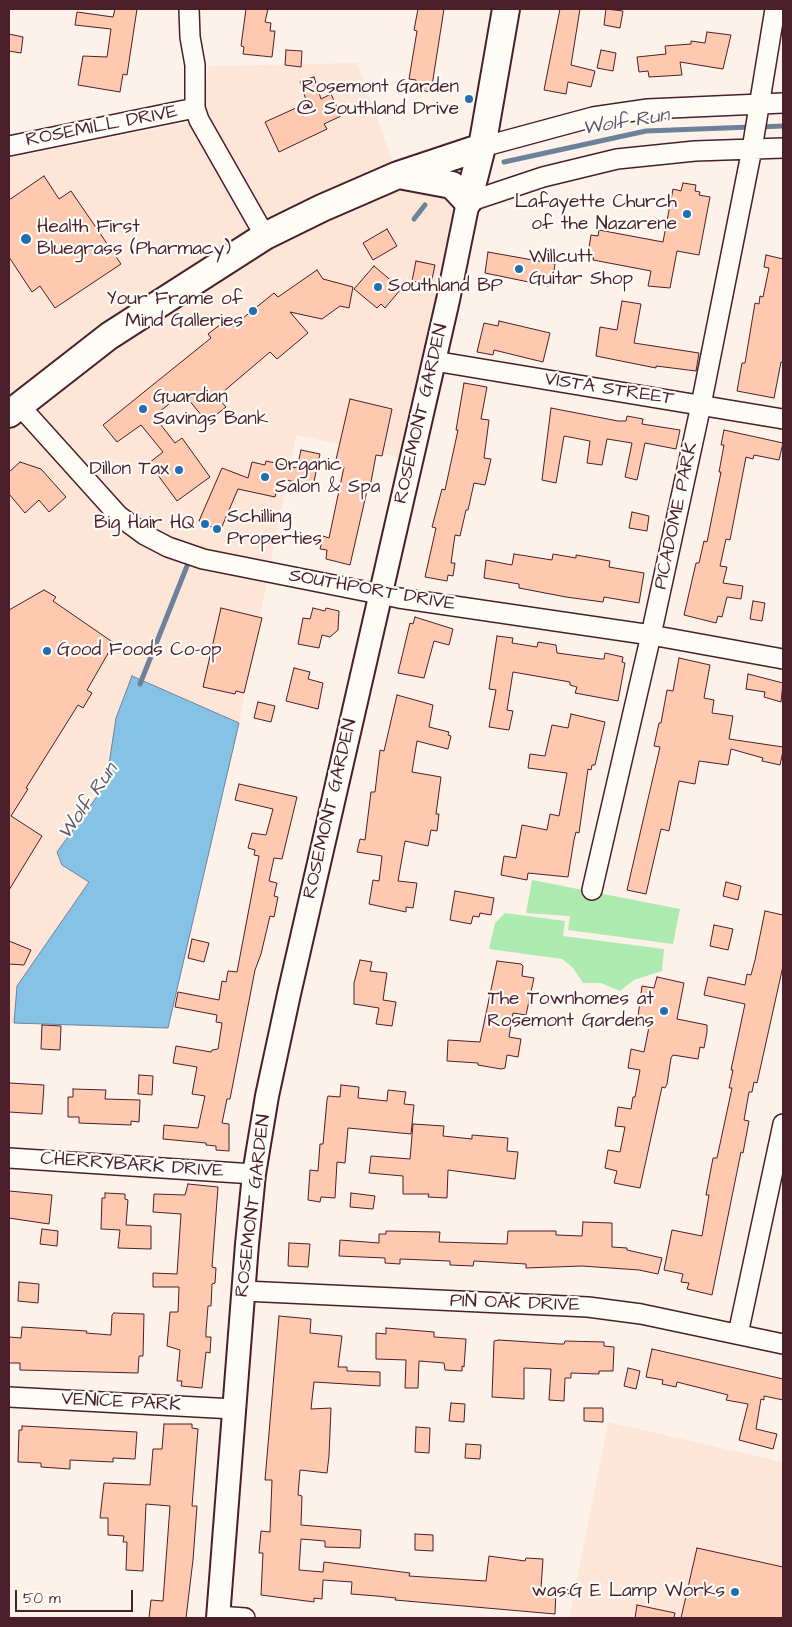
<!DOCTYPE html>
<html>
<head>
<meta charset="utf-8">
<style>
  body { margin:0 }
  #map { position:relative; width:792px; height:1627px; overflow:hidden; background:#fdf2e9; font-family:"Architects Daughter",sans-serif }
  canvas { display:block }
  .frame { position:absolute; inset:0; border:10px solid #4a1f2b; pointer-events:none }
  .scale { position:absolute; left:15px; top:1590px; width:118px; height:22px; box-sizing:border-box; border:2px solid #4a1f2b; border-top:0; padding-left:6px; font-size:15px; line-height:18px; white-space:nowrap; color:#4a1f2b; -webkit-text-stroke:4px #fdfcf7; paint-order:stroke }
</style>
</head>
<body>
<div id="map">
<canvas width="792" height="1627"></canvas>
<div class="frame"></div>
<div class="scale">50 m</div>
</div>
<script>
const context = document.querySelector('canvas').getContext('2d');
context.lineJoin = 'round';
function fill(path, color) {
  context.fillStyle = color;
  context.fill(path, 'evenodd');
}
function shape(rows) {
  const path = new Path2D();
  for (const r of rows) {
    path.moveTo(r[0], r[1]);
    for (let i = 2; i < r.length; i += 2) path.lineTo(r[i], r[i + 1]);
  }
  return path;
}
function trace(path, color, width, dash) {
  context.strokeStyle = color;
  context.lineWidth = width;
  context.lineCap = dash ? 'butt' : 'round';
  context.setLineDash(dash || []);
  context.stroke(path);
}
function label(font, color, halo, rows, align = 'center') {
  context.font = font + ' "Architects Daughter",sans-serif';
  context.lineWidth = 4.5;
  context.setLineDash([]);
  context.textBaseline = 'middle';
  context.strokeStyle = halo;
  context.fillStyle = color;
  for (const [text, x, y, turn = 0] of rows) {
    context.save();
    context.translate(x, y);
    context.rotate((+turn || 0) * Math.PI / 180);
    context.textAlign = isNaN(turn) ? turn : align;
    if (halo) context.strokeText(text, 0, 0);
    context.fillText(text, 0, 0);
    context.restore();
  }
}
fill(shape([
  [357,63,398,175,482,147,411,460,296,435,239,723,133,676,116,718,106,784,57,852,62,865,89,881,17,986,14,1023,9,1022,9,158,199,120,209,66],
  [608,1422,783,1462,783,1618,569,1618]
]), '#fde6d8');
fill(shape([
  [532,880,680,909,673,944,568,930,570,916,526,913],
  [505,913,565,921,563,936,664,949,662,971,634,980,620,991,601,983,583,983,573,968,562,959,489,949,495,923]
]), '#adeab0');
const water = shape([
  [132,676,239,723,168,1028,14,1023,17,986,89,882,62,865,57,852,106,784,116,718,132,676]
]);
fill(water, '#85c2e5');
trace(water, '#6d819b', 1);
trace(shape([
  [759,127,783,126],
  [504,162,646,131,751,127],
  [414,219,425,205],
  [140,684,187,566]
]), '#6d819b', 5);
const building = shape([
  [115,9,137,9,127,75,123,74,120,92,78,85,83,56,107,57,111,29,75,25,77,12,113,17,115,9],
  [246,9,268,9,265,22,271,23,270,31,275,31,272,57,243,54,244,47,241,46,246,9],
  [418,9,444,9,431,92,414,89,416,80,409,79,417,31,414,30,418,9],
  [560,9,580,9,571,65,595,71,591,87,568,82,566,94,544,90,560,9],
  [606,9,623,11,620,28,604,25,606,9],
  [707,32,731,35,723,69,680,62,682,75,649,77,648,71,639,72,637,57,666,54,665,46,691,44,691,41,705,43,707,32],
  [9,34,23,37,21,53,9,51,9,34],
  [286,50,302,51,301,67,285,65,286,50],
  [601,50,616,53,613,71,597,68,601,50],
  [314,77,321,99,331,94,341,116,324,124,327,129,279,152,265,122,307,103,300,81,314,77],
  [44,176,59,199,71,191,121,264,55,308,40,286,32,292,9,257,9,200,44,176],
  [683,183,696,185,695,191,700,192,699,195,710,197,699,255,677,251,670,288,648,286,651,271,593,260,594,253,589,252,589,248,591,235,598,236,599,230,663,242,673,189,681,191,683,183],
  [387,229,397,246,373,260,363,243,387,229],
  [488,252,555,264,552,284,548,283,548,286,485,273,488,252],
  [766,255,783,259,783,363,781,362,774,398,737,391,742,363,745,363,755,303,759,304,760,296,763,297,769,268,764,267,766,255],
  [416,261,435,265,431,284,412,281,416,261],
  [374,266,401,289,385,308,381,304,377,308,354,289,374,266],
  [317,270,323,279,353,287,349,308,340,306,322,319,290,312,308,333,277,359,270,352,217,397,226,407,207,422,183,393,154,416,175,443,182,438,210,477,177,501,149,463,163,452,141,425,117,442,103,425,211,338,208,334,221,324,224,328,229,323,232,327,274,293,278,297,317,270],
  [622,301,641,304,634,343,699,353,696,371,656,366,656,368,596,356,600,327,617,330,622,301],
  [499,321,550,333,543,362,494,350,493,355,477,352,484,323,498,326,499,321],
  [464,383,487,387,481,419,489,420,484,458,491,459,485,485,474,483,468,510,466,510,460,536,455,535,451,563,455,563,453,576,448,575,447,581,425,577,436,528,432,527,442,489,445,490,458,430,456,430,464,383],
  [350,399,392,409,382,456,376,455,371,482,369,482,350,565,326,559,327,550,320,549,323,536,329,538,344,467,335,464,350,399],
  [551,408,618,421,626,421,627,416,643,419,642,424,680,430,676,449,645,443,637,480,625,477,632,443,607,439,602,465,587,463,590,441,564,436,556,483,542,480,551,408],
  [724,430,783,443,779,460,754,455,753,459,746,457,730,540,726,539,720,566,727,567,723,583,743,586,741,599,727,597,722,617,718,616,716,623,684,615,696,563,699,563,704,541,707,542,721,472,719,472,724,445,721,445,724,430],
  [301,450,320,454,313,486,282,479,278,494,276,493,275,497,238,489,220,531,199,521,222,468,248,478,252,462,265,465,266,461,297,468,301,450],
  [20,462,41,469,66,497,49,512,39,500,25,513,9,494,9,472,20,462],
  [632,512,649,516,647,531,629,528,632,512],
  [514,554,552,560,553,554,576,558,576,555,610,561,609,567,644,573,639,603,604,597,603,602,566,597,519,588,519,584,484,578,486,560,512,565,514,554],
  [44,590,56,597,53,601,114,643,87,690,92,693,83,708,78,705,26,788,28,789,11,816,42,836,9,890,9,610,44,590],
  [753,601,765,603,762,621,750,619,753,601],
  [221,608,262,618,244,693,236,691,235,694,203,687,221,608],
  [313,608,325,611,326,608,339,611,338,630,330,637,322,635,319,648,298,644,303,618,310,619,313,608],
  [415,617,453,629,449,645,434,641,424,678,398,673,410,623,413,624,415,617],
  [497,636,513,638,512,643,537,647,538,642,556,645,557,653,601,659,604,659,605,653,623,657,622,662,625,663,618,701,575,693,577,687,570,685,570,682,513,672,507,710,513,711,509,730,489,727,496,690,489,689,497,636],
  [679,658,710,665,704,698,714,700,712,713,733,716,729,739,783,747,783,751,780,765,762,761,763,758,731,749,728,765,699,761,695,784,679,781,669,831,661,829,646,894,627,890,660,747,654,746,659,723,661,723,667,690,673,691,679,658],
  [294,668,310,672,308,679,323,683,318,709,286,701,294,668],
  [748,674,783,683,781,702,764,697,765,692,746,689,748,674],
  [397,695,433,705,429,727,449,732,448,735,451,736,448,749,417,741,412,772,441,777,436,814,439,814,437,831,431,830,428,846,405,841,398,881,417,883,413,908,406,907,406,912,369,904,373,880,379,881,382,856,357,852,360,839,365,840,371,792,375,792,380,750,384,751,397,695],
  [258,702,275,706,271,722,254,718,258,702],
  [571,714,605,722,595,765,592,765,591,770,588,769,579,833,576,832,574,840,568,877,528,873,527,880,501,875,504,856,516,858,522,825,547,830,550,814,559,816,567,773,528,768,530,754,545,756,552,725,568,728,571,714],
  [239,784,297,797,282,859,274,858,269,881,277,883,274,896,278,897,274,917,270,916,261,954,255,970,230,1099,227,1099,222,1123,229,1124,229,1151,216,1150,216,1146,206,1145,206,1143,163,1139,164,1125,198,1128,205,1096,192,1094,197,1067,173,1063,176,1046,211,1052,212,1050,218,1049,222,1023,216,1022,217,1015,175,1007,178,992,219,1000,222,981,226,982,228,971,237,972,259,856,254,855,255,850,248,848,252,833,266,835,273,809,235,800,239,784],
  [726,882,741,886,738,900,723,896,726,882],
  [455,891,494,898,491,915,480,913,479,917,473,916,471,924,450,920,455,891],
  [765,911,783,915,783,966,757,1083,754,1082,752,1092,749,1092,744,1120,749,1121,743,1153,741,1152,712,1295,687,1289,689,1283,681,1282,683,1274,664,1270,672,1230,702,1236,709,1195,706,1195,713,1158,717,1158,732,1088,729,1088,733,1070,731,1070,745,1004,704,995,708,977,745,985,747,974,751,975,755,960,765,911],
  [714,925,733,929,728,950,710,946,714,925],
  [192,939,209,943,204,962,188,958,192,939],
  [9,941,31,950,24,965,9,964,9,941],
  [360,960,372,962,370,971,387,973,383,1000,396,1002,392,1026,376,1024,379,1008,354,1004,354,983,360,960],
  [497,961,521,964,523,966,522,976,534,978,526,1015,513,1013,509,1037,521,1039,518,1057,507,1055,505,1068,501,1069,478,1065,478,1063,447,1061,448,1040,480,1042,497,961],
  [657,977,684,983,677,1019,707,1025,707,1032,704,1048,700,1047,698,1059,673,1055,671,1058,667,1084,665,1088,662,1087,640,1188,614,1183,617,1171,605,1168,608,1150,620,1152,625,1127,615,1126,618,1107,631,1109,633,1097,635,1097,640,1070,628,1068,631,1049,644,1052,649,1027,637,1024,642,986,654,988,657,977],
  [42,1025,61,1026,60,1050,41,1049,42,1025],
  [139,1075,153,1076,152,1095,138,1094,139,1075],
  [9,1083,44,1085,42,1114,9,1112,9,1083],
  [341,1085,359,1087,358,1098,387,1101,388,1090,406,1092,404,1104,414,1105,411,1134,348,1128,345,1163,337,1162,335,1198,321,1197,320,1202,308,1200,310,1170,318,1171,320,1144,323,1144,327,1100,328,1096,340,1097,341,1085],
  [73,1089,106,1090,105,1099,140,1100,139,1122,131,1121,131,1125,79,1123,79,1117,68,1117,68,1097,73,1097,73,1089],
  [413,1124,444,1126,443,1136,472,1139,472,1135,508,1138,507,1151,518,1152,515,1179,448,1170,447,1198,428,1197,429,1194,403,1194,403,1176,369,1173,371,1156,410,1159,413,1124],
  [188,1184,218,1187,212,1267,216,1268,215,1283,212,1284,211,1306,208,1306,206,1331,206,1337,211,1337,210,1353,206,1352,202,1388,181,1386,182,1381,177,1381,180,1350,167,1346,170,1312,178,1312,179,1287,153,1287,153,1273,177,1274,181,1214,153,1212,154,1194,185,1195,188,1184],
  [9,1191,52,1195,49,1224,9,1218,9,1191],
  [105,1193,125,1194,125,1199,128,1200,126,1225,151,1226,151,1249,118,1248,120,1230,101,1229,102,1198,105,1198,105,1193],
  [351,1193,375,1196,373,1209,350,1207,351,1193],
  [583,1222,612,1223,612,1247,627,1248,627,1250,662,1258,658,1274,639,1270,582,1266,526,1268,526,1264,474,1261,473,1266,450,1265,450,1261,400,1259,400,1264,385,1263,385,1258,339,1256,340,1240,379,1243,379,1234,386,1234,386,1231,438,1232,440,1232,439,1242,507,1244,508,1231,556,1231,556,1235,582,1236,583,1222],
  [42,1229,58,1231,57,1246,40,1244,42,1229],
  [289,1243,310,1244,308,1267,288,1266,289,1243],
  [19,1282,39,1284,38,1303,18,1301,19,1282],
  [114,1313,144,1314,143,1356,139,1356,138,1373,20,1370,20,1363,9,1363,9,1337,21,1338,22,1327,87,1331,86,1333,111,1335,112,1315,114,1313],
  [279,1316,311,1319,310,1333,342,1336,338,1367,347,1367,347,1371,380,1372,380,1386,314,1382,311,1409,331,1408,329,1456,327,1473,300,1470,298,1495,302,1496,301,1525,361,1530,360,1548,325,1547,325,1541,301,1539,299,1570,323,1572,324,1562,410,1573,409,1576,486,1581,489,1556,525,1561,526,1558,543,1559,541,1588,556,1589,555,1614,395,1600,396,1598,377,1596,351,1594,352,1582,323,1580,322,1599,314,1598,314,1602,261,1595,263,1553,259,1553,261,1531,270,1532,272,1480,265,1480,279,1316],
  [386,1328,434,1332,434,1337,466,1339,464,1367,462,1366,462,1371,445,1370,444,1363,419,1361,418,1388,405,1388,406,1360,376,1359,376,1333,386,1334,386,1328],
  [499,1340,560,1344,564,1344,565,1341,604,1342,604,1346,614,1347,613,1371,599,1371,599,1374,571,1373,571,1378,565,1378,564,1401,549,1400,551,1369,524,1368,524,1399,492,1397,494,1341,499,1340],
  [652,1349,783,1379,783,1400,764,1396,764,1400,761,1399,756,1429,777,1434,773,1449,739,1440,748,1404,726,1400,728,1395,677,1382,676,1387,662,1384,663,1380,646,1377,652,1349],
  [628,1368,640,1371,636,1389,624,1386,628,1368],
  [451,1403,465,1404,464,1422,449,1421,451,1403],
  [584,1408,603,1408,603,1422,584,1421,584,1408],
  [164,1424,192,1424,192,1428,198,1429,192,1506,197,1506,193,1560,186,1618,149,1618,151,1600,163,1601,170,1506,146,1504,143,1571,126,1570,127,1542,123,1542,124,1536,108,1535,108,1518,100,1518,104,1483,150,1485,153,1449,162,1449,164,1424],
  [22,1426,137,1432,135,1459,113,1458,113,1462,70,1460,70,1469,41,1467,41,1463,18,1462,19,1430,22,1430,22,1426],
  [416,1427,430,1428,429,1453,415,1452,416,1427],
  [466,1444,481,1445,480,1459,465,1458,466,1444],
  [415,1534,433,1535,433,1551,415,1550,415,1534],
  [697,1548,783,1567,783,1618,681,1618,697,1548],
  [637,1605,675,1613,674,1618,635,1618,637,1605]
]);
fill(building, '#fec9af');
trace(building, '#4a1f2b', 1);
const minor = shape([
  [189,9,190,37,195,65,195,108,199,120,265,236],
  [9,146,195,108],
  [482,147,593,117,648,109,783,103],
  [468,202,543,177,617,159,695,151,783,148],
  [434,361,783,419],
  [19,405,119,516,145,535,168,547,203,559,399,598,651,635,783,659],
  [592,890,651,635,701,405,752,149,775,9],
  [9,1158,254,1174],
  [244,1291,588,1307,641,1314,783,1344],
  [738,1334,783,1124],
  [9,1397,234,1409],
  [218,1616,245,1618]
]);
const tertiary = shape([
  [218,1618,247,1244,254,1174,267,1096,289,994,448,300,468,202]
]);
const secondary = shape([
  [404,176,452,185,468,202],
  [468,202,482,147,506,9],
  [9,414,109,336,265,236,322,208,398,175,482,147]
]);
trace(minor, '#4a1f2b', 22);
trace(tertiary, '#4a1f2b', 26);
trace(secondary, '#4a1f2b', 30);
trace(minor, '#fdfcf7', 19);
trace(tertiary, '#fdfcf7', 22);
trace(secondary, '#fdfcf7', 26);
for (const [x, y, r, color] of [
  [469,99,5,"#1f6fb2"],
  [687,214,5,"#1f6fb2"],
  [26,239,6,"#1f6fb2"],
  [519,269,5,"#1f6fb2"],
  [378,287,5,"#1f6fb2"],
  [253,311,5,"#1f6fb2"],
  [143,409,5,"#1f6fb2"],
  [179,470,5,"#1f6fb2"],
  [265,477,5,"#1f6fb2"],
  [205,524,5,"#1f6fb2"],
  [217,529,5,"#1f6fb2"],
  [47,651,5,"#1f6fb2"],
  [664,1011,5,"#1f6fb2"],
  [735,1592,5,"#1f6fb2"]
]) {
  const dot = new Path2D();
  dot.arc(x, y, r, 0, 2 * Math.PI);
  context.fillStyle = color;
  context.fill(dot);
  trace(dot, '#fdfcf7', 2);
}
label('19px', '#4a1f2b', '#fdfcf7', [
  ["Rosemont Garden",459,88],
  ["@ Southland Drive",459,110],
  ["Lafayette Church",677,203],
  ["of the Nazarene",677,225],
  ["Health First",37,228,"left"],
  ["Bluegrass (Pharmacy)",37,250,"left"],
  ["Willcutt",529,258,"left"],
  ["Guitar Shop",529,280,"left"],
  ["Southland BP",388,287,"left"],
  ["Your Frame of",243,300],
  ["Mind Galleries",243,322],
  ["Guardian",153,398,"left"],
  ["Savings Bank",153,420,"left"],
  ["Organic",275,466,"left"],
  ["Salon & Spa",275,488,"left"],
  ["Dillon Tax",169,470],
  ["Schilling",227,518,"left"],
  ["Properties",227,540,"left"],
  ["Big Hair HQ",195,524],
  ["Good Foods Co-op",57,651,"left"],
  ["The Townhomes at",654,1000],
  ["Rosemont Gardens",654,1022],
  ["was:G E Lamp Works",725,1592]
], 'right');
label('19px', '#4a1f2b', '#fdfcf7', [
  ["ROSEMILL DRIVE",102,127,-11],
  ["VISTA STREET",609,390,9],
  ["ROSEMONT GARDEN",422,414,-77],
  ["PICADOME PARK",677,516,-78],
  ["SOUTHPORT DRIVE",372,591,10],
  ["ROSEMONT GARDEN",331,809,-77],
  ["CHERRYBARK DRIVE",132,1166,4],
  ["ROSEMONT GARDEN",254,1206,-83],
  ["PIN OAK DRIVE",515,1304,2],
  ["VENICE PARK",121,1403,3]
]);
label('italic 20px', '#5f586c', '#fdfcf7', [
  ["Wolf Run",626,123,-9],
  ["Wolf Run",89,802,-55]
]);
</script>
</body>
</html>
